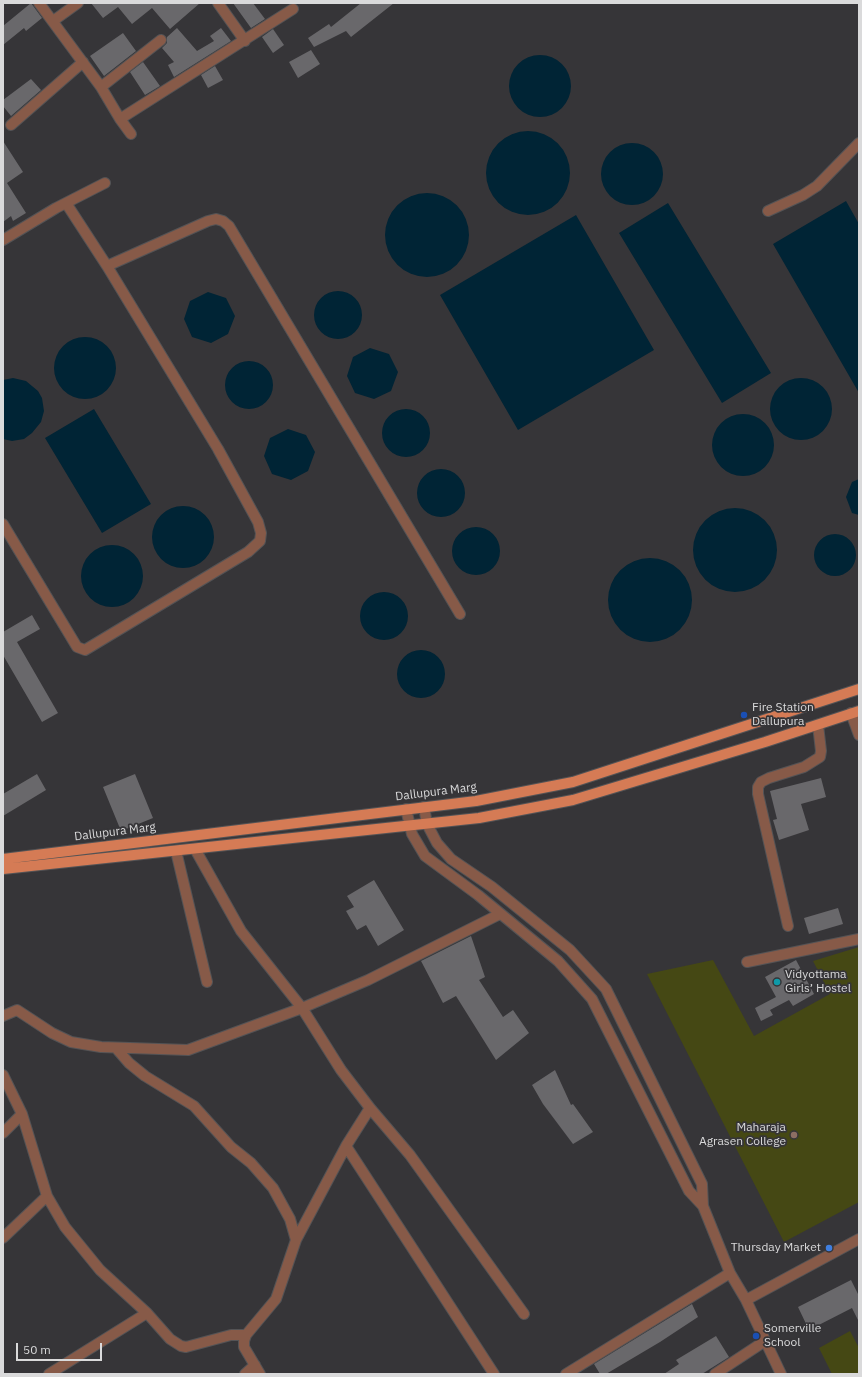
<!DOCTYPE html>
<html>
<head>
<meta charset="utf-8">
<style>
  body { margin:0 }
  #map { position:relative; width:862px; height:1377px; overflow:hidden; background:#363538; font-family:"IBM Plex Sans",sans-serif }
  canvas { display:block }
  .frame { position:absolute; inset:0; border:4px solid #dadadb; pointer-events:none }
  .scale { position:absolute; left:16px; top:1343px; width:86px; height:18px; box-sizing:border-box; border:2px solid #dadadb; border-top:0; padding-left:5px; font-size:12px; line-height:14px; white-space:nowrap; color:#dadadb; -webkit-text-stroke:3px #363538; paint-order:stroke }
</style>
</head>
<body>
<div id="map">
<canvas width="862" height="1377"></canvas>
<div class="frame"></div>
<div class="scale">50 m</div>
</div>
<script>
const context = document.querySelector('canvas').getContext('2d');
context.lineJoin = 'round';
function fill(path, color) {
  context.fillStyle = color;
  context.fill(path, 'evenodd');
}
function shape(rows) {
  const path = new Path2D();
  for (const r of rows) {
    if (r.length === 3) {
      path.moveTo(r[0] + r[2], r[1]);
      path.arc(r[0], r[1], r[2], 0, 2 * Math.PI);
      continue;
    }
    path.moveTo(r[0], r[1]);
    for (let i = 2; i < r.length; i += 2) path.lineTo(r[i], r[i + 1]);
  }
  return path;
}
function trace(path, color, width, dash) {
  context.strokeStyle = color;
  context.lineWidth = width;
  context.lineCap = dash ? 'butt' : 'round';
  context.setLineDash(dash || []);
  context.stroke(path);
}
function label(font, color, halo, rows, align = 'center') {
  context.font = font + ' "IBM Plex Sans",sans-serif';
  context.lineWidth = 3.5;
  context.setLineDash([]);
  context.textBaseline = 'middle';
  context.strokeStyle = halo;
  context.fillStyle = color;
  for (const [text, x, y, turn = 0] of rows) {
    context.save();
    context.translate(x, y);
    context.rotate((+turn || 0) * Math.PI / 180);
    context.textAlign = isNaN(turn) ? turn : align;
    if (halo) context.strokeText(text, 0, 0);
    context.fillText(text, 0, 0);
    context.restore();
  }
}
fill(shape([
  [859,947,859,1202,784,1242,647,974,713,960,754,1036,830,994,813,961],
  [850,1331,859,1348,859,1374,832,1374,819,1348]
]), '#454814');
fill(shape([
  [540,86,31],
  [528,173,42],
  [632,174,31],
  [427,235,42],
  [846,201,859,224,859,393,773,244],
  [668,203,771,373,722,403,619,233],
  [576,215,654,350,518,430,440,295],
  [338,315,24],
  [208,292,226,298,235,316,228,334,211,343,192,337,184,319,190,301],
  [85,368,31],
  [370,348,389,354,398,372,391,391,374,399,355,393,347,376,353,357],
  [249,385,24],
  [13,378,26,381,38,391,42,398,44,411,41,422,32,433,24,439,12,441,3,439,3,380],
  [801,409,31],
  [406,433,24],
  [94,409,151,504,102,533,45,438],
  [743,445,31],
  [288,429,306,435,315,452,308,471,291,480,272,474,264,456,270,438],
  [441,493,24],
  [859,479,859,515,852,513,846,497,852,482],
  [183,537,31],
  [735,550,42],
  [476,551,24],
  [835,555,21],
  [112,576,31],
  [650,600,42],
  [384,616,24],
  [421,674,24]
]), '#002435');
fill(shape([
  [31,3,42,18,26,31,24,28,3,45,3,26],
  [91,3,200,3,170,29,152,8,132,24,118,7,103,18],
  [233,3,253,3,265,19,251,28],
  [361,3,394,3,351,37,346,31,314,47,308,38,329,24,331,27],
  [177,28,197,51,214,41,210,36,221,28,231,41,174,77,168,65,174,62,162,48,167,43,167,37],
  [273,29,284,45,273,53,262,37],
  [123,33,136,51,104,76,90,56],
  [311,50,320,64,298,78,289,62],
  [143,62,160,86,145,95,130,72],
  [215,66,223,80,208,88,201,75],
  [31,79,41,90,11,116,3,106,3,100],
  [3,141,23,172,7,183,26,213,13,221,11,216,3,222],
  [32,615,40,629,17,642,58,713,42,722,3,655,3,632],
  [37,774,46,790,3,816,3,794],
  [135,774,153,818,121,831,103,787],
  [821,778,826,797,801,804,809,830,779,840,773,820,777,819,770,791],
  [374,880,404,930,378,946,366,925,357,930,346,911,354,907,347,896],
  [838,908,843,924,809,934,804,918],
  [471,936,485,977,479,980,503,1017,513,1010,529,1033,496,1060,456,996,443,1003,421,961],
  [796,960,814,994,793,1006,789,1000,770,1010,773,1015,761,1021,755,1008,776,997,765,977],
  [555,1070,571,1105,573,1104,593,1132,573,1144,543,1104,532,1085],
  [851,1280,859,1296,859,1322,852,1308,809,1330,798,1307],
  [692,1304,698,1317,660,1342,606,1374,600,1374,594,1364],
  [716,1336,729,1357,702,1374,664,1374,679,1364,676,1360]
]), '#69686b');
const minor = shape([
  [39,3,101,87,120,119,131,134],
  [218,3,245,41],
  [53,21,78,3],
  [101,87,161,40],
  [120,119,293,9],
  [11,125,83,62],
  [768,211,803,195,817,186,859,143],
  [3,240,56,208,105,183],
  [107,266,208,221,216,219,223,221,229,226,460,614],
  [3,524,77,647,85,650,248,552,260,541,261,533,258,522,218,449,107,266,66,203],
  [851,713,859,735],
  [424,807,427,824,437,843,451,859,492,887,570,950,606,989,702,1184,703,1206,730,1273,746,1300,781,1374],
  [406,809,412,834,425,856,478,895,558,961,592,999,689,1191,703,1206],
  [195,849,241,931,302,1008,341,1070,370,1108,346,1146,296,1240,276,1299,246,1335,244,1341,244,1347,260,1374],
  [176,851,207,982],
  [788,926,758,794,758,787,761,782,769,778,804,767,820,757,821,751,818,725],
  [747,962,859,939],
  [3,1016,17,1010,52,1033,71,1042,101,1047,188,1050,302,1008,368,980,500,914],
  [116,1048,129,1063,145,1076,194,1106,231,1147,251,1163,273,1188,290,1219,296,1240],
  [3,1075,22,1114,47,1196,65,1227,100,1270,147,1313,170,1339,181,1346,186,1347,231,1335,246,1335],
  [370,1108,410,1155,524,1314],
  [3,1133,22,1114],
  [346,1146,494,1374],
  [3,1238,47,1196],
  [746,1300,859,1239],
  [49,1374,147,1313],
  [245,1374,255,1365],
  [566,1374,730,1273],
  [715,1374,765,1341]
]);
const major = shape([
  [3,859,476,801,573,782,859,689],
  [3,869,479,818,573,800,765,742,859,711]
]);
trace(minor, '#545355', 12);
trace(major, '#545355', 12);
trace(minor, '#875a48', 10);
trace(major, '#d57b55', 10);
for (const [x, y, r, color] of [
  [744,715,4,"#1a4fb4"],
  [777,982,4,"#0f9aa8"],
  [794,1135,4,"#8d6e63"],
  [829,1248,4,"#3f7fe0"],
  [756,1336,4,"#1a4fb4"]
]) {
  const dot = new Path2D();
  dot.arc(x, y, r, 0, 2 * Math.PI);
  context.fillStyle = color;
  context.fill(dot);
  trace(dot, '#363538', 1.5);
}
label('12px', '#dadadb', '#363538', [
  ["Fire Station",752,708],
  ["Dallupura",752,722],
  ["Vidyottama",785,975],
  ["Girls’ Hostel",785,989],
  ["Maharaja",786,1128,"right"],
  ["Agrasen College",786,1142,"right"],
  ["Thursday Market",821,1248,"right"],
  ["Somerville",764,1329],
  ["School",764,1343]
], 'left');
label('12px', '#dadadb', '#363538', [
  ["Dallupura Marg",436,792,-7],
  ["Dallupura Marg",115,832,-7]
]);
</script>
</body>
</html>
